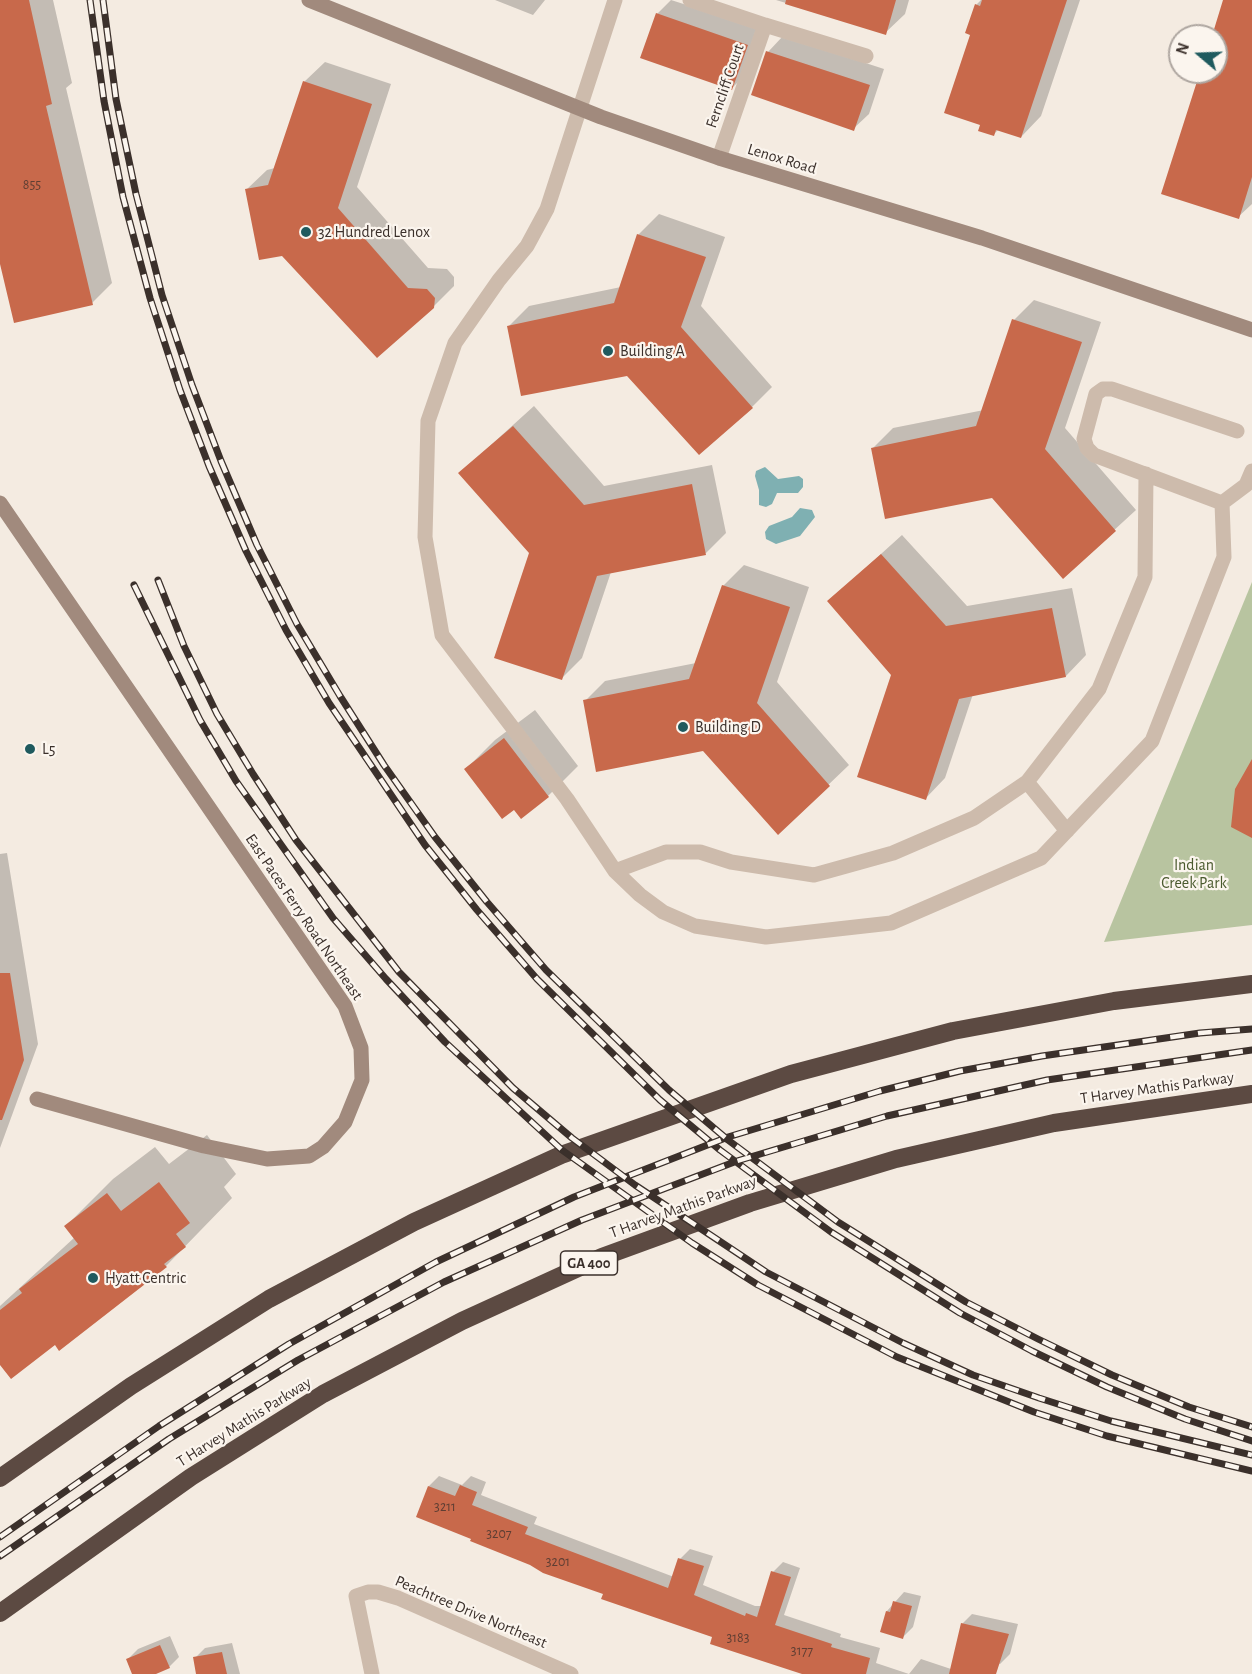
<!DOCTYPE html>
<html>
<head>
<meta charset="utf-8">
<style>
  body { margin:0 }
  #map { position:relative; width:1252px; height:1674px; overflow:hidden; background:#f4ebe1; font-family:"Alegreya Sans",sans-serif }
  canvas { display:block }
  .north { position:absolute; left:1168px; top:24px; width:60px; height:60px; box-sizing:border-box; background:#fbf5ee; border:2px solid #aea6a0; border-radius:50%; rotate:289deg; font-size:16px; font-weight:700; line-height:24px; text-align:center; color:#3b302b }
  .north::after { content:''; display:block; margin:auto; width:21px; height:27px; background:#1f5a5e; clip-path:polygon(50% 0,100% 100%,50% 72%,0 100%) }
</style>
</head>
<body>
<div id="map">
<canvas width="1252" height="1674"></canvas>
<div class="north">N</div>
</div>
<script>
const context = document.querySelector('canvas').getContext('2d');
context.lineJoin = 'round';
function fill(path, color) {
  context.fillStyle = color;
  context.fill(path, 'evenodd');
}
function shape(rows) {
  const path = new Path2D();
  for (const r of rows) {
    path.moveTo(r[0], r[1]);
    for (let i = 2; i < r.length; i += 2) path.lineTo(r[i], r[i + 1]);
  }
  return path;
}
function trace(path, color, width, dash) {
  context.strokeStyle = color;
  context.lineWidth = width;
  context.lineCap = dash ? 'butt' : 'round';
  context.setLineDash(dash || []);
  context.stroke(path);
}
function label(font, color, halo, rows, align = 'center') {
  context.font = font + ' "Alegreya Sans",sans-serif';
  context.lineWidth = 4.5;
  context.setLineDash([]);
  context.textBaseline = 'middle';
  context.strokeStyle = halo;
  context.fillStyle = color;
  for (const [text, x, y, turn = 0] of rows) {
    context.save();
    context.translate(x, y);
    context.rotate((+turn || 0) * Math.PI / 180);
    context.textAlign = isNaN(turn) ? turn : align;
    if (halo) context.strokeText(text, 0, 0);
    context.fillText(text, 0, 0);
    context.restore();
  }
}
fill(shape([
  [1252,582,1252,925,1104,942]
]), '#b8c4a0');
fill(shape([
  [765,467,778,479,799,476,803,479,803,487,798,493,777,493,772,504,766,507,759,505,759,490,755,476,756,471],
  [800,508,812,510,815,517,800,536,776,544,766,539,765,532,769,526,792,517]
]), '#7fb0b2');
fill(shape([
  [0,0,53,0,72,83,66,88,112,283,92,303,0,258],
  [495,0,545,0,533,15],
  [671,0,762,29,747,73,732,88,657,14],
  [776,0,909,0,905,14,885,33],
  [981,0,1080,0,1041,116,1021,137,999,129,994,134,982,124,972,34,976,5],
  [1225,0,1252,0,1252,204,1238,217,1202,72,1216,72,1216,36,1213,36],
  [783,36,884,69,869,114,853,129,768,52],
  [325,62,391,84,357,187,428,268,447,269,454,277,454,286,433,307,246,190,267,170,275,168,304,82],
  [659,214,725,237,701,306,772,387,752,407,627,374,509,326,529,306,621,287,638,235],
  [1034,300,1101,322,1065,428,1136,510,1063,577,993,496,873,448,893,428,984,410,1014,320],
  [534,406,604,486,712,465,726,533,706,553,611,572,582,658,561,679,531,553,460,473],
  [902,535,967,606,1072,588,1086,655,1066,676,973,694,945,778,925,799,893,675,829,601],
  [744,565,809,587,777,682,849,765,779,832,704,749,585,701,605,681,696,663,723,586],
  [535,710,578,766,548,796,521,817,514,808,466,769,495,740],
  [7,853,38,1044,0,1148,0,854],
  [207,1135,236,1174,224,1187,232,1198,166,1266,59,1348,55,1343,0,1363,0,1306,75,1237,66,1226,113,1179,155,1147,169,1164],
  [439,1476,462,1485,471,1476,486,1482,481,1495,537,1517,534,1524,674,1577,680,1559,690,1549,713,1556,703,1585,755,1606,762,1606,773,1572,783,1562,800,1568,784,1615,841,1634,840,1637,880,1648,876,1663,909,1674,921,1659,960,1672,960,1674,807,1674,418,1516,429,1486],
  [904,1592,921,1596,913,1627,903,1637,882,1631,887,1611],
  [972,1614,1018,1624,1010,1654,1000,1664,956,1652,962,1624],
  [170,1636,179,1657,169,1667,152,1674,134,1674,128,1659,138,1649],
  [232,1643,240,1674,198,1674,195,1658,205,1648]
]), '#0003');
fill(shape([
  [0,0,29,0,52,104,46,106,93,305,14,323,0,264],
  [786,0,896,0,886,35,785,4],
  [982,0,1067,0,1021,138,996,130,994,136,978,131,980,125,944,113,970,35,965,33,975,4,980,6],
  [1223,0,1252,0,1252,177,1239,219,1161,194,1200,72,1216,72,1216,36,1212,36],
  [656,13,748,45,732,90,640,58],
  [766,51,870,85,854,131,751,95],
  [303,81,372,104,338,208,408,288,427,289,435,298,434,308,377,358,282,256,259,260,245,189,268,185],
  [637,234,706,257,681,327,753,408,699,455,627,376,521,396,507,326,614,303],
  [1012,319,1082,342,1045,449,1116,531,1063,579,992,498,885,519,871,448,976,426],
  [513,426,584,505,692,484,706,555,597,576,562,680,494,658,529,553,458,473],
  [881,554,946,626,1052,608,1066,677,959,699,926,800,857,777,891,675,827,601],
  [722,585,790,607,757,703,830,786,778,835,703,751,596,772,583,700,689,679],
  [504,738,549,797,521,819,514,810,502,819,464,769],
  [1252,759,1252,838,1231,827,1235,789],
  [0,973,10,973,24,1060,2,1120,0,1120],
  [159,1182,190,1223,176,1234,186,1247,164,1264,167,1267,59,1351,55,1345,11,1379,0,1365,0,1310,22,1293,19,1289,78,1244,64,1226,107,1193,121,1211],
  [460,1485,477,1492,472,1505,528,1527,525,1534,668,1588,678,1558,704,1566,694,1595,745,1616,746,1613,757,1617,771,1571,791,1577,775,1625,832,1644,831,1647,870,1658,866,1674,802,1674,710,1644,712,1637,601,1599,603,1594,543,1573,530,1565,470,1541,471,1539,416,1517,428,1486,455,1496],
  [893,1601,912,1606,903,1639,880,1632,886,1611,890,1612],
  [961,1623,1009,1634,996,1674,949,1674],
  [160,1645,170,1668,156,1674,132,1674,126,1659],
  [222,1652,227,1674,196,1674,193,1657]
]), '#c8694b');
trace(shape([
  [615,0,547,209,527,246,499,280,455,343,428,421,425,537,442,635,567,799,615,871,640,895,663,912,695,926,766,937,891,923,1041,858,1152,741,1224,557,1222,503,1246,485,1252,471],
  [690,0,765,25],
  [719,158,765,25,866,56],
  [1222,503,1094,455,1087,448,1084,439,1096,394,1103,389,1112,389,1237,431],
  [1027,782,1067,831],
  [615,871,666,852,700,852,731,862,814,875,893,853,974,818,1027,782,1099,689,1145,577,1146,474],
  [372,1674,356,1596,368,1592,378,1592,398,1598,571,1674]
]), '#cdbbac', 15);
trace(shape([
  [309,0,601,117,719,158,982,238,1252,330],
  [0,503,345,1006,361,1048,362,1080,345,1122,323,1147,309,1156,267,1159,204,1146,37,1099]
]), '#a18a7d', 15);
trace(shape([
  [0,1478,131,1386,269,1299,414,1222,561,1155,791,1074,953,1031,1114,1001,1252,984],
  [0,1613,191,1477,323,1394,462,1321,602,1257,750,1203,896,1159,1054,1123,1252,1094]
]), '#5c4a42', 18);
const rail = shape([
  [90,0,104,101,123,197,150,298,180,390,209,466,246,551,286,630,329,703,425,845,477,910,537,979,660,1100,720,1150,831,1232,960,1313,1032,1351,1107,1387,1185,1419,1252,1441],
  [103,0,116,99,136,194,162,295,192,385,221,461,257,545,297,624,340,696,384,765,435,837,487,902,546,970,669,1090,728,1140,838,1222,966,1302,1038,1339,1112,1375,1189,1407,1252,1427],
  [158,580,184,646,217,714,253,774,296,840,399,972,513,1088,572,1138,635,1185,766,1272,903,1343,973,1375,1039,1398,1111,1421,1252,1455],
  [134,585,200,720,236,781,333,918,386,979,445,1042,562,1150,692,1243,758,1285,897,1357,1034,1412,1107,1436,1252,1471],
  [0,1537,159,1426,289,1344,436,1262,574,1197,728,1137,880,1091,960,1071,1042,1056,1200,1033,1252,1029],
  [0,1556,169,1439,298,1360,444,1282,582,1220,737,1161,887,1116,1047,1080,1252,1050]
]);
trace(rail, '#3b302b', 7);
trace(rail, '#fbf5ee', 4.5, [14]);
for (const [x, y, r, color] of [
  [306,232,6,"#1f5a5e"],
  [608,351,6,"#1f5a5e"],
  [683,727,6,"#1f5a5e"],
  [30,749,6,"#1f5a5e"],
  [93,1278,6,"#1f5a5e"]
]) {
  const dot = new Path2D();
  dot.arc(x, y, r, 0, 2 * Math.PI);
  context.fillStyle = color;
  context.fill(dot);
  trace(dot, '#fbf5ee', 2);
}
label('14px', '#5e3e33', null, [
  ["855",32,185],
  ["3211",445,1507],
  ["3207",499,1534],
  ["3201",558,1562],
  ["3183",738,1638],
  ["3177",802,1651]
]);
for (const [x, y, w] of [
  [589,1263,57]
]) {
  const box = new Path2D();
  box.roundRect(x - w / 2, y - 12, w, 24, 4.5);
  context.fillStyle = '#fbf5ee';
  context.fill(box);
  trace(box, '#3b302b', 1.5);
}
label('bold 15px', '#3b302b', null, [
  ["GA 400",589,1263]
]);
label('16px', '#3b302b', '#fbf5ee', [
  ["Ferncliff Court",725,86,-71],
  ["Lenox Road",782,159,17],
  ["East Paces Ferry Road Northeast",304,917,56],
  ["T Harvey Mathis Parkway",1157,1088,-8],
  ["T Harvey Mathis Parkway",683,1207,-20],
  ["T Harvey Mathis Parkway",244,1422,-32],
  ["Peachtree Drive Northeast",471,1612,23]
]);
label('16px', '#3b302b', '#fbf5ee', [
  ["32 Hundred Lenox",318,232],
  ["Building A",620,351],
  ["Building D",695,727],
  ["L5",42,749],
  ["Hyatt Centric",105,1278]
], 'left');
label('16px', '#4a5a2e', '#fbf5ee', [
  ["Indian",1194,865],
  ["Creek Park",1194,883]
]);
</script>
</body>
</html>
